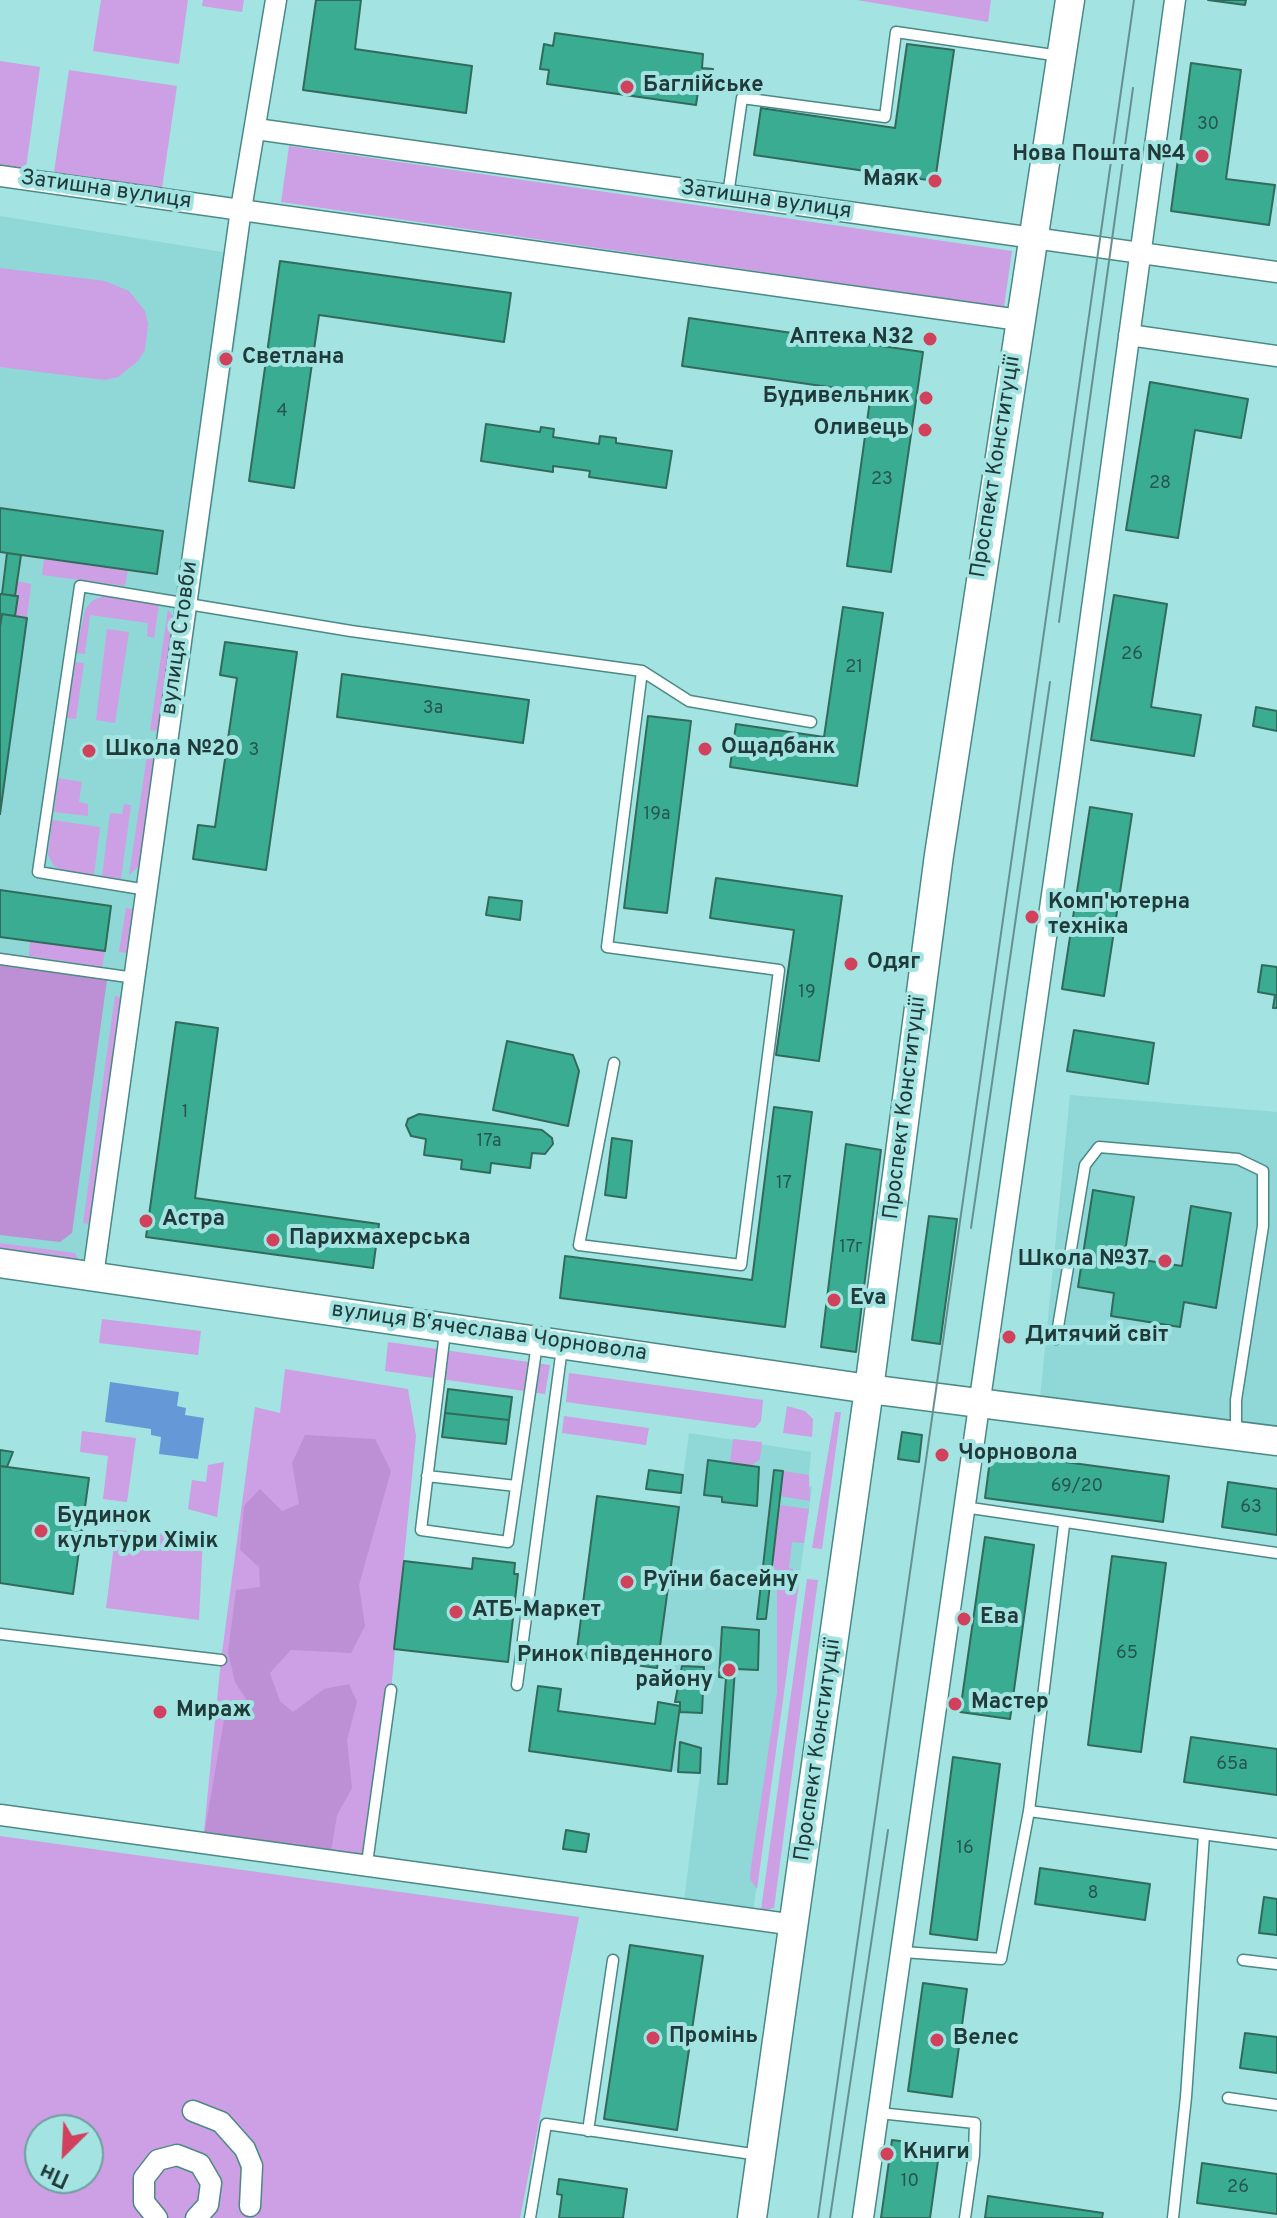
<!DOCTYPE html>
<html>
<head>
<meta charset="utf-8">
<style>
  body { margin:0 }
  #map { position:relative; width:1277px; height:2218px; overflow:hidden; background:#a3e3e1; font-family:Overpass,sans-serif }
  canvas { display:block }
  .north { position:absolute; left:24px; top:2114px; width:80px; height:80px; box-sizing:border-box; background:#a3e3e1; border:2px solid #6f9f9e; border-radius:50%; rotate:204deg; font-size:22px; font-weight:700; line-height:32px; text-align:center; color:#203a39 }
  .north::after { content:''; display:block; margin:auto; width:28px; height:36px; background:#d1415b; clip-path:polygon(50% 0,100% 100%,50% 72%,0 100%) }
</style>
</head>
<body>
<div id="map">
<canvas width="1277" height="2218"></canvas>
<div class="north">Пн</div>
</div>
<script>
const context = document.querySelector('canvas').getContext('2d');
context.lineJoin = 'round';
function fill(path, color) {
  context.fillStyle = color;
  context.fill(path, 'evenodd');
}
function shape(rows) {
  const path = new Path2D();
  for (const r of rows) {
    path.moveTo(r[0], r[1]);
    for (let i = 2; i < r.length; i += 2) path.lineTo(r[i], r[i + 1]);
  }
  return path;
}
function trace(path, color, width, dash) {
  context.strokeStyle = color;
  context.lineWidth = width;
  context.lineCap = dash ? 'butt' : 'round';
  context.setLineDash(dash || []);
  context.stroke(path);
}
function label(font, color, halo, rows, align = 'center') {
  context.font = font + ' Overpass,sans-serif';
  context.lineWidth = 8;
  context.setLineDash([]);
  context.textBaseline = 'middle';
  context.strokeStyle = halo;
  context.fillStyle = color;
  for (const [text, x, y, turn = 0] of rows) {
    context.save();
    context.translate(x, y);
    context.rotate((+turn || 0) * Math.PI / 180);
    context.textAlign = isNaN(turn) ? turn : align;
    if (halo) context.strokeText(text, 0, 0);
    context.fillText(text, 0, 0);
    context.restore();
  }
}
fill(shape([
  [0,216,247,256,106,1264,0,1246],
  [1070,1095,1277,1112,1277,1434,1039,1409],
  [689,1433,811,1452,808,1486,812,1487,753,1911,684,1901,700,1774,671,1771,684,1673,657,1668]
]), '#8fd8d7');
fill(shape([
  [101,0,188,0,179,64,93,51],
  [203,0,244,0,242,12,202,6],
  [857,0,991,0,988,22],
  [0,61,40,67,26,168,0,165],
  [69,70,177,86,162,188,54,172],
  [289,146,1012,251,1004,307,281,202],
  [0,268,105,281,129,291,145,311,148,324,145,350,138,361,118,377,105,380,0,367],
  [44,559,128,570,125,586,42,575],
  [17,581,31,584,27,617,15,616],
  [103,596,159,604,154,638,147,636,148,623,90,615,85,654,76,653,85,610,92,601],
  [168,610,174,617,158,731,150,730],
  [107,629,129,632,115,723,96,720],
  [75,662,84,663,76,719,67,718],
  [147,756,154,757,139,866,129,875],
  [58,778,82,782,79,802,88,804,88,816,54,812],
  [124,804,131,805,121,879,102,876,110,813,122,814],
  [52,820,100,827,94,875,63,871,54,866,48,855],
  [126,908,133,909,127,953,119,952],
  [30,941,105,951,102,967,29,956],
  [115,996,122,997,90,1224,83,1223],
  [0,1243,75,1253,79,1261,0,1254],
  [102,1319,201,1331,198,1355,99,1343],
  [388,1342,550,1365,545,1394,385,1371],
  [285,1369,408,1389,416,1436,391,1690,367,1863,203,1841,221,1660,255,1407,280,1413],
  [569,1373,763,1400,761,1421,755,1428,566,1402],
  [787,1406,805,1411,813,1419,812,1437,783,1433],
  [835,1412,841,1412,822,1549,812,1548],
  [564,1416,649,1428,646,1445,562,1433],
  [82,1431,136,1438,127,1502,103,1499,108,1456,80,1452],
  [733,1439,762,1442,760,1459,751,1466,730,1463],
  [224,1462,217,1517,188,1509,192,1480,206,1482,208,1465],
  [783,1471,809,1475,810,1501,780,1496],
  [779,1505,809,1509,804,1543,792,1542,789,1568,793,1569,793,1575,800,1576,757,1889,750,1879,751,1867,777,1693,777,1586,773,1560],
  [116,1530,203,1537,199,1620,106,1608],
  [807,1579,818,1580,774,1908,765,1910,761,1910],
  [0,1836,579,1917,520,2218,0,2218],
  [40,2130,88,2130,88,2178,40,2178]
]), '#cd9fe4');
fill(shape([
  [0,964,107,980,72,1233,60,1242,0,1235],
  [305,1435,375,1439,391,1471,359,1585,365,1626,351,1653,291,1650,270,1673,280,1701,293,1712,324,1689,349,1684,357,1702,347,1740,352,1788,337,1815,330,1858,203,1841,224,1720,248,1702,235,1682,228,1652,236,1590,260,1587,259,1567,240,1550,244,1506,260,1489,282,1511,299,1504,292,1463]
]), '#bd8fd4');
fill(shape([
  [110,1382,179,1392,177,1406,186,1408,185,1415,204,1418,198,1459,159,1454,161,1437,151,1435,151,1429,105,1422]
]), '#6498d7');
const building = shape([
  [316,0,361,0,355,49,472,66,466,113,303,90,316,0],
  [1208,0,1246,0,1245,5,1208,0],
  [555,33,703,54,702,68,713,69,709,93,698,92,696,105,547,84,549,70,540,69,544,44,553,46,555,33],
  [907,44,954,50,935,181,754,155,761,108,895,128,907,44],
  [1191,63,1241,70,1226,179,1275,185,1269,225,1171,211,1191,63],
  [280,261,511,293,504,342,319,315,294,488,249,481,280,261],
  [689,318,923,352,891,572,847,566,871,393,682,366,689,318],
  [1150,382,1248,399,1241,438,1195,430,1178,538,1126,530,1150,382],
  [486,424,540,432,541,427,554,429,553,437,599,444,600,436,616,438,616,443,672,451,666,488,589,477,590,471,553,466,553,472,481,461,486,424],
  [0,508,163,531,157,574,0,552,0,508],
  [7,553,21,555,15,596,2,594,7,553],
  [0,594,18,596,15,616,2,614,0,627,0,594],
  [1114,595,1167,604,1151,707,1201,715,1194,756,1091,740,1114,595],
  [843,607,883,613,857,786,730,767,736,724,824,737,843,607],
  [2,614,27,618,0,814,0,627,2,614],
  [225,642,297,652,266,870,193,859,198,825,215,827,237,678,220,675,225,642],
  [342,674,529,700,523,743,337,717,342,674],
  [1256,707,1277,711,1277,731,1253,726,1256,707],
  [648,716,691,721,667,913,624,908,648,716],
  [1090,807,1132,814,1104,996,1062,989,1090,807],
  [716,878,842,896,819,1061,776,1055,794,930,710,918,716,878],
  [0,890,111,906,105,951,0,937,0,890],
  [489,897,522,901,520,920,486,915,489,897],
  [1262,965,1277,967,1277,1008,1273,1008,1275,995,1258,992,1262,965],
  [176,1022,218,1028,195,1198,379,1224,373,1268,146,1237,176,1022],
  [1074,1030,1154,1043,1148,1084,1067,1071,1074,1030],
  [507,1041,573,1055,579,1071,568,1126,493,1110,507,1041],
  [774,1107,812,1112,785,1327,560,1298,565,1256,752,1280,774,1107],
  [419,1114,542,1130,552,1138,553,1144,545,1154,532,1153,530,1168,491,1163,490,1173,461,1169,462,1160,424,1155,426,1139,411,1136,406,1125,408,1119,419,1114],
  [612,1138,632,1141,626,1198,605,1195,612,1138],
  [846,1144,881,1150,856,1352,821,1347,846,1144],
  [1093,1190,1134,1197,1124,1257,1182,1266,1191,1206,1231,1213,1216,1308,1184,1302,1180,1327,1111,1316,1114,1293,1078,1287,1093,1190],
  [929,1216,957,1219,940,1344,912,1340,929,1216],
  [448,1389,512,1397,509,1420,445,1413,448,1389],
  [445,1413,509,1420,506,1444,442,1437,445,1413],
  [902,1432,922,1435,919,1462,898,1459,902,1432],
  [0,1450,13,1452,7,1467,0,1466,0,1450],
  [991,1452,1169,1476,1163,1522,985,1498,991,1452],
  [708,1460,759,1467,757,1506,722,1502,722,1497,704,1495,708,1460],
  [0,1466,89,1478,73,1594,0,1583,0,1466],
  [649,1470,683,1475,681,1493,646,1489,649,1470],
  [774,1470,783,1471,766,1619,757,1619,774,1470],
  [1228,1482,1277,1489,1277,1535,1222,1527,1228,1482],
  [597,1496,679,1507,657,1668,576,1657,597,1496],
  [985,1537,1034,1545,1010,1719,960,1712,985,1537],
  [1112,1556,1166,1563,1141,1752,1088,1745,1112,1556],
  [473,1558,515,1563,514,1574,518,1574,508,1662,394,1649,404,1561,472,1569,473,1558],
  [722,1627,759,1630,758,1670,735,1669,727,1784,718,1784,726,1678,719,1677,722,1627],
  [682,1666,704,1667,702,1713,680,1712,680,1702,675,1702,682,1666],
  [538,1686,561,1689,558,1711,655,1724,658,1702,680,1706,671,1771,529,1751,538,1686],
  [1191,1737,1277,1749,1277,1795,1184,1782,1191,1737],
  [680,1742,701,1748,700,1773,678,1772,680,1742],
  [953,1757,1000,1764,977,1940,930,1934,953,1757],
  [566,1830,589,1834,586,1852,563,1849,566,1830],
  [1040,1868,1150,1884,1145,1920,1035,1904,1040,1868],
  [1264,1897,1277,1899,1277,1935,1259,1933,1264,1897],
  [630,1945,703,1956,677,2130,604,2119,630,1945],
  [923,1983,967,1989,952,2097,908,2091,923,1983],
  [1245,2033,1277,2037,1277,2073,1240,2068,1245,2033],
  [892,2140,940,2146,930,2218,881,2218,892,2140],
  [1202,2163,1277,2174,1277,2214,1197,2203,1202,2163],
  [559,2179,627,2189,623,2218,559,2218,562,2195,557,2194,559,2179],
  [988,2196,1103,2213,1102,2218,985,2218,988,2196]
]);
fill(building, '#3aac91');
trace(building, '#326a5b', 2);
const lane = shape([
  [728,195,742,98,885,117,896,32,1060,56],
  [147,890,38,872,80,586,351,631,642,671,689,701,811,722],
  [0,959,135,978],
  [614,1063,579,1245,741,1265,779,970,607,947,642,671],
  [445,1332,421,1530,508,1542,537,1344],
  [1056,1339,1085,1165,1099,1147,1238,1159,1263,1171,1263,1226,1236,1400,1236,1435],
  [427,1476,516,1486],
  [964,1507,1277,1553],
  [0,1634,221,1660],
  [517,1685,562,1348],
  [1029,1811,1277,1844],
  [367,1863,391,1690],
  [903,1952,1001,1959,1029,1811,1064,1525],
  [1243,1960,1277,1964],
  [1228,2098,1277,2105],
  [879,2113,975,2123,974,2155,965,2218],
  [588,2131,613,1960],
  [530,2218,546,2124,759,2155],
  [1173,2218,1186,2097,1204,1835]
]);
const street = shape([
  [256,129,1277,272],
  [0,176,1019,320],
  [1129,335,1277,356],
  [93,1276,241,209,276,0],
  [0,1815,795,1925],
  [193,2111,221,2122,245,2149,252,2166,250,2206],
  [157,2218,144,2202,144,2178,158,2160,177,2155,200,2164,211,2183,208,2205,196,2218],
  [863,2218,1071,762,1175,0]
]);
const secondary = shape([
  [0,1263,869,1389,1277,1441],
  [752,2218,869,1389,939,855,1070,0]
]);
trace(lane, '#4b8987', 13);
trace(street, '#4b8987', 23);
trace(secondary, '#4b8987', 31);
trace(lane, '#fff', 10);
trace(street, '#fff', 20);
trace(secondary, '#fff', 28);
trace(shape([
  [1059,622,1133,88],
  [971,1228,1050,682],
  [818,2218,1134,0],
  [830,2218,888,1830]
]), '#659291', 2);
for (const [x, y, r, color] of [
  [627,87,8,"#d1415b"],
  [1202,156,8,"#d1415b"],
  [935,181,8,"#d1415b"],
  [930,339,8,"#d1415b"],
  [226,359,8,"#d1415b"],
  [926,398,8,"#d1415b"],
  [925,430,8,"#d1415b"],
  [705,749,8,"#d1415b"],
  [89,751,8,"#d1415b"],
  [1032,917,8,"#d1415b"],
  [851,964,8,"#d1415b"],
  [146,1221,8,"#d1415b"],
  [273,1240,8,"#d1415b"],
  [1165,1261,8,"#d1415b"],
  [834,1300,8,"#d1415b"],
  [1009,1337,8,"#d1415b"],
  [942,1455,8,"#d1415b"],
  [41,1531,8,"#d1415b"],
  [627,1582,8,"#d1415b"],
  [456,1612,8,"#d1415b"],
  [964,1619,8,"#d1415b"],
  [729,1670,8,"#d1415b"],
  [955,1704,8,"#d1415b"],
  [160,1712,8,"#d1415b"],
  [653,2038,8,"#d1415b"],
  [937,2040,8,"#d1415b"],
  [887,2154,8,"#d1415b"]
]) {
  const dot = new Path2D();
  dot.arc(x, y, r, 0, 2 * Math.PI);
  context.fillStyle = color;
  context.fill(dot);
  trace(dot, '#a3e3e1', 3);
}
label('18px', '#26564f', null, [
  ["30",1208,125],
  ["4",282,412],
  ["23",882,480],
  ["28",1160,484],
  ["26",1132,655],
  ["21",854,668],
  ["3а",433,709],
  ["3",254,751],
  ["19а",657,815],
  ["19",807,993],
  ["1",185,1113],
  ["17а",489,1142],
  ["17",784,1184],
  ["17г",851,1248],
  ["69/20",1077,1487],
  ["63",1251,1508],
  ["65",1127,1654],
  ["65а",1232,1765],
  ["16",965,1849],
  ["8",1093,1894],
  ["10",910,2182],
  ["26",1238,2188]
]);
label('bold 22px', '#203a39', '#a3e3e1', [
  ["Баглійське",643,87],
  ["Нова Пошта №4",1186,156,"right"],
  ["Маяк",919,181,"right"],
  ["Аптека N32",914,339,"right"],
  ["Светлана",242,359],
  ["Будивельник",910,398,"right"],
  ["Оливець",909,430,"right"],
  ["Ощадбанк",721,749],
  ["Школа №20",105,751],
  ["Комп'ютерна",1048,904],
  ["техніка",1048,929],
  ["Одяг",867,964],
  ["Астра",162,1221],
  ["Парихмахерська",289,1240],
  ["Школа №37",1149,1261,"right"],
  ["Eva",850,1300],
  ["Дитячий світ",1025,1337],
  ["Чорновола",958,1455],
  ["Будинок",57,1518],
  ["культури Хімік",57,1543],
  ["Руїни басейну",643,1582],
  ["АТБ-Маркет",472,1612],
  ["Ева",980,1619],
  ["Ринок південного",713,1657,"right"],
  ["району",713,1682,"right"],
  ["Мастер",971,1704],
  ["Мираж",176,1712],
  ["Промінь",669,2038],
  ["Велес",953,2040],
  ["Книги",903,2154]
], 'left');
label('22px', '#203a39', '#a3e3e1', [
  ["Затишна вулиця",106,191,8],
  ["Затишна вулиця",766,201,8],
  ["Проспект Конституції",997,467,-81],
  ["вулиця Стовби",181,638,-82],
  ["Проспект Конституції",906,1108,-83],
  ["вулиця Вʼячеслава Чорновола",489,1333,8],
  ["Проспект Конституції",819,1750,-82]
]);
</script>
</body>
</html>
